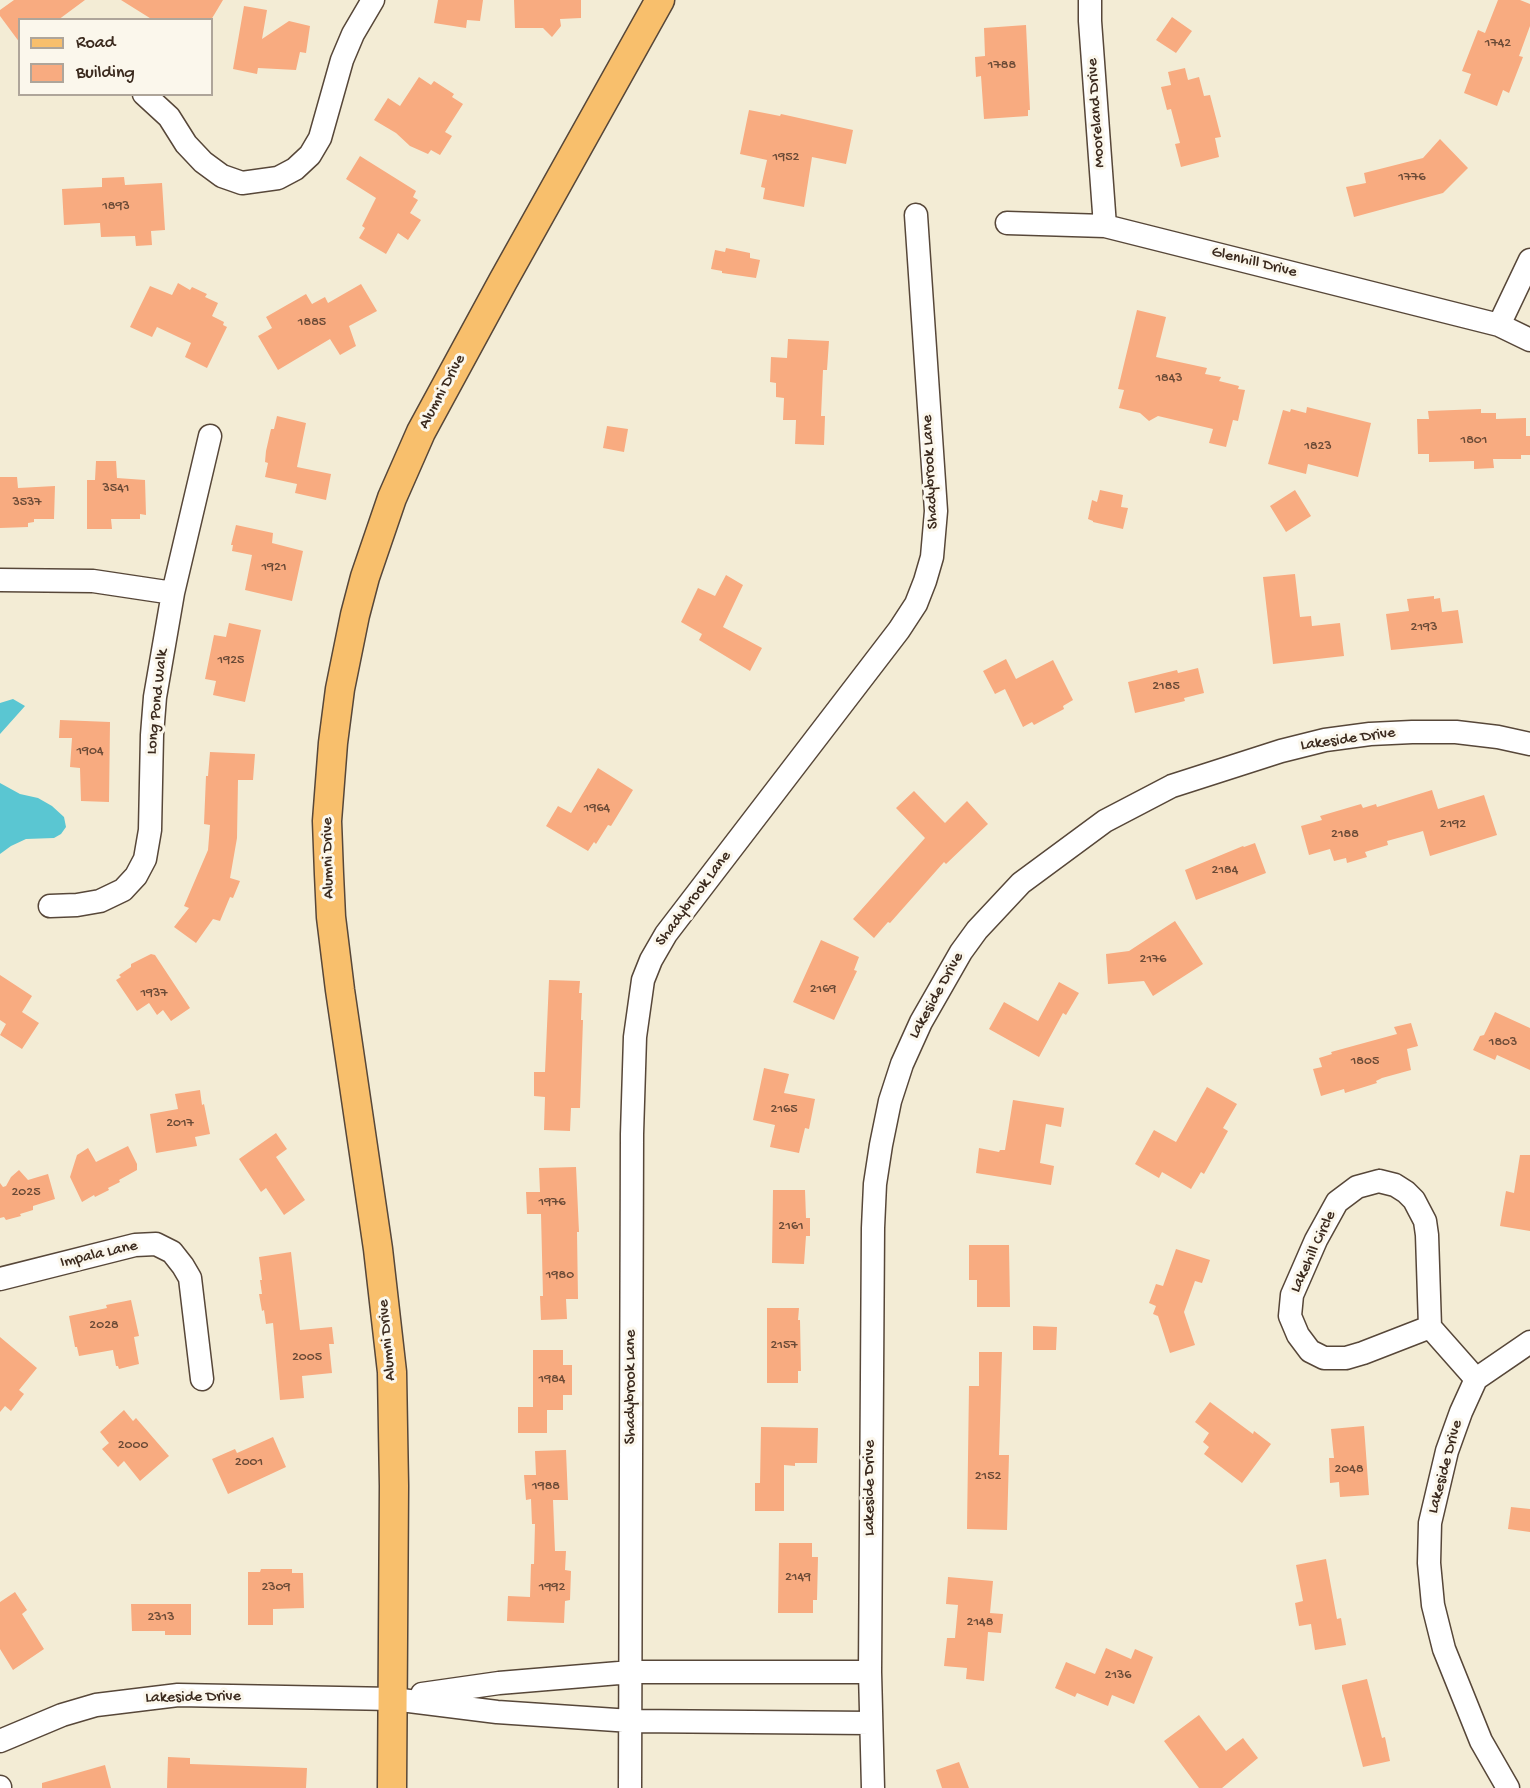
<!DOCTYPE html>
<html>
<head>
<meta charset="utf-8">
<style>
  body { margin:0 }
  #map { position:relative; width:1530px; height:1788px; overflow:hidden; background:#f3ecd5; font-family:"Gochi Hand",sans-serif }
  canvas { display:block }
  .legend { position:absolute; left:18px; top:18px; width:195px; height:78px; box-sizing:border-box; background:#fbf7ec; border:2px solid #aea59a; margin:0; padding:8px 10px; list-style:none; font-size:18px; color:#3b2a1e }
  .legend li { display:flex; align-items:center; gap:12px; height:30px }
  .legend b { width:30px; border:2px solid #aea59a }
</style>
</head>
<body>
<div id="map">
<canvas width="1530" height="1788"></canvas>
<ul class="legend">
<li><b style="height:8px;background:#f8bf6c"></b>Road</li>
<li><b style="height:16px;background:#f8ab80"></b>Building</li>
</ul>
</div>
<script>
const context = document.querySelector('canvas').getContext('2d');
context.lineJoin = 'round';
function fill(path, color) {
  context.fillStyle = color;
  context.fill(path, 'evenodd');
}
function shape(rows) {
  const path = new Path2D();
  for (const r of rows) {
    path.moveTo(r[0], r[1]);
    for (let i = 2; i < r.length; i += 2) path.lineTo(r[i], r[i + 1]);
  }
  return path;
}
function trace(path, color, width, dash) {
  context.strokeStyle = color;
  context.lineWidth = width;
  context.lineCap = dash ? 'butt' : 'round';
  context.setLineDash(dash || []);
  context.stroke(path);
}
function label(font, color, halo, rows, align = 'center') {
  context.font = font + ' "Gochi Hand",sans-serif';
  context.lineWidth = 6;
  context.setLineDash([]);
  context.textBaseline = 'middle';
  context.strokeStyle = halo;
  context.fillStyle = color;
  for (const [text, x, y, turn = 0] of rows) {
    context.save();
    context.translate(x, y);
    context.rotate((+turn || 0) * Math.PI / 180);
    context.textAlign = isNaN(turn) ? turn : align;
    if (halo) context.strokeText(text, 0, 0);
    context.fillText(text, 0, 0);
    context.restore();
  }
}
fill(shape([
  [13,699,25,706,0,734,0,703],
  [0,783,20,794,38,798,52,806,64,817,66,827,61,834,54,838,26,839,11,846,0,854]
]), '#5ac6d2');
fill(shape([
  [14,0,85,0,58,20,20,20,20,43,0,16,0,10],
  [121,0,223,0,211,20,153,20],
  [438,0,483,0,480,21,467,20,466,28,434,23],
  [514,0,581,0,581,18,560,19,561,26,552,37,543,28,515,28],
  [1498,0,1520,0,1530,4,1530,26,1519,56,1523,57,1509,93,1503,90,1497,106,1464,93,1471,74,1462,71,1478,30,1485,33],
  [244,6,267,10,262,39,289,21,310,26,306,53,300,52,296,70,258,68,257,74,233,69],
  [1172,17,1192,31,1176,53,1156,40],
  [1026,25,1030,110,1028,110,1028,116,984,119,981,76,976,77,975,57,985,56,984,28],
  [1185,68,1188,80,1199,77,1204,96,1210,95,1221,137,1215,138,1219,157,1181,167,1175,144,1180,143,1171,109,1167,110,1161,87,1171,85,1168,72],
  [419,77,431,85,434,81,454,94,452,97,463,104,445,132,452,136,440,155,431,150,428,154,410,146,396,133,374,120,388,98,400,106],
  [749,110,780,116,781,114,853,130,846,164,812,157,804,207,763,199,765,188,761,187,767,160,740,154],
  [1440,139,1468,168,1443,193,1354,217,1346,187,1366,183,1364,173,1423,158],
  [360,156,416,191,413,197,418,200,410,213,421,220,408,240,398,233,386,254,359,238,365,228,362,226,376,198,346,179],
  [124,177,125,185,162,183,165,230,151,231,152,245,136,246,135,236,101,237,100,223,64,225,62,189,102,187,102,178],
  [726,248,750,253,750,258,760,260,756,278,722,273,722,271,711,269,715,250,725,252],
  [178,283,190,290,192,287,207,294,205,297,218,303,212,316,224,322,223,325,227,327,207,368,185,357,191,343,157,327,152,337,130,327,150,286,172,295],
  [361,284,377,311,349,326,356,346,340,355,330,339,278,370,258,336,272,328,266,317,306,294,312,304,325,297,328,303],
  [1137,310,1166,317,1156,357,1207,368,1205,374,1221,377,1219,381,1239,386,1238,389,1245,390,1238,421,1233,420,1226,447,1209,443,1213,429,1158,416,1149,421,1140,413,1119,408,1124,390,1118,389],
  [788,339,829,341,827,370,823,370,821,416,825,416,824,445,795,444,796,420,783,420,784,398,776,397,776,383,770,382,771,357,787,358],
  [1307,407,1371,423,1358,477,1308,464,1306,474,1268,464,1283,410,1290,412,1291,409,1306,413],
  [1481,409,1481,413,1496,413,1496,419,1526,418,1526,436,1530,436,1530,455,1521,455,1521,459,1493,459,1494,468,1474,469,1474,461,1429,462,1429,454,1418,454,1417,419,1429,419,1428,411],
  [277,416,306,423,297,467,331,474,326,500,295,493,297,484,265,477,268,463,265,462,266,451,271,429,274,429],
  [607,426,628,429,624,452,603,448],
  [96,461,116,461,117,478,145,480,146,515,140,514,140,519,111,519,112,529,87,529,87,480,95,480],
  [0,477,17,477,18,488,55,486,54,519,34,519,34,522,28,523,28,527,0,528],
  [1100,490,1123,495,1121,507,1128,508,1123,529,1093,522,1093,521,1088,519,1092,500,1097,502],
  [1295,490,1311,516,1286,532,1270,506],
  [236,525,273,533,272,543,303,551,292,601,245,590,252,555,232,551,233,545,231,545],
  [1295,574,1300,617,1311,616,1312,626,1340,623,1344,656,1273,664,1263,577],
  [726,575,743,585,723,627,762,648,750,671,699,640,702,634,681,622,698,588,715,596],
  [1434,596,1434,599,1440,598,1442,612,1458,610,1463,643,1391,650,1386,614,1409,611,1407,599],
  [229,623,261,630,245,702,213,695,216,681,205,679,214,635,226,637],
  [1006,659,1016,679,1053,660,1073,700,1063,706,1064,709,1034,725,1032,722,1023,727,1005,689,995,694,983,671],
  [1198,668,1204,693,1184,698,1185,701,1135,713,1128,682,1177,670,1178,673],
  [60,720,110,722,109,802,81,801,80,768,70,767,72,738,59,738],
  [210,752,255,754,253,780,238,780,237,838,230,878,240,881,233,898,230,897,220,921,213,919,196,943,174,927,189,908,184,906,208,850,210,825,204,824,206,776,208,776],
  [598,768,633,790,611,826,608,825,596,844,594,842,588,851,546,826,558,806,571,813],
  [1432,790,1438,809,1484,795,1497,835,1430,856,1423,831,1387,841,1388,845,1365,852,1367,857,1347,863,1346,858,1334,861,1330,849,1309,855,1301,826,1322,820,1320,816,1361,804,1363,808,1376,804,1377,807],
  [914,791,945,823,967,801,988,824,946,864,944,862,890,923,888,922,874,938,853,919,925,838,896,808],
  [1255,843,1266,873,1196,900,1185,870,1243,846,1244,847],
  [1175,921,1203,964,1153,996,1144,981,1108,984,1106,954,1129,951],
  [821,940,859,957,854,970,857,971,834,1020,793,1002],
  [151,954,155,955,190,1008,171,1021,163,1010,157,1015,149,1003,137,1011,116,980,121,977,119,975,131,967,131,964],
  [0,975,32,996,22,1012,39,1023,22,1049,0,1035,6,1024,0,1020],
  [549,980,580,981,579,993,582,993,581,1020,583,1020,580,1108,571,1108,570,1131,544,1130,545,1097,534,1096,534,1072,545,1072],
  [1059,982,1079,993,1066,1015,1063,1013,1039,1057,989,1029,1004,1002,1038,1021],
  [1495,1012,1530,1028,1530,1070,1497,1055,1495,1060,1473,1050,1480,1036,1484,1035],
  [1411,1023,1418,1046,1407,1049,1411,1070,1382,1078,1376,1081,1377,1083,1345,1093,1344,1089,1321,1096,1313,1069,1322,1067,1319,1058,1332,1054,1331,1052,1397,1034,1394,1027],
  [764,1068,789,1074,784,1093,815,1099,809,1129,805,1128,799,1153,770,1147,775,1125,753,1120],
  [1207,1087,1237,1104,1223,1128,1228,1131,1204,1174,1201,1172,1191,1189,1162,1172,1159,1178,1135,1164,1154,1130,1176,1142],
  [200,1090,202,1105,204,1104,210,1134,195,1137,197,1146,156,1153,150,1114,178,1109,175,1094],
  [1013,1100,1064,1108,1061,1127,1046,1124,1040,1163,1054,1166,1051,1185,976,1173,979,1148,999,1152,1000,1150,1005,1150],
  [276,1133,287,1149,276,1157,305,1200,284,1215,266,1188,261,1192,239,1159],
  [128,1146,137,1164,137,1170,119,1180,120,1182,108,1188,109,1190,95,1197,94,1195,82,1202,70,1177,77,1155,88,1148,96,1162],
  [1520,1155,1530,1155,1530,1231,1500,1226,1506,1191,1514,1193],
  [576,1167,579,1232,577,1232,578,1299,566,1299,567,1319,541,1320,540,1296,543,1296,541,1214,527,1214,526,1192,540,1192,539,1168],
  [19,1170,28,1180,48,1174,55,1199,33,1206,33,1210,20,1214,21,1216,6,1220,4,1217,0,1218,0,1183,3,1187,6,1186,11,1177],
  [773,1190,805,1190,806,1218,810,1218,810,1236,806,1236,804,1264,772,1263],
  [969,1245,1009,1245,1010,1307,977,1307,977,1280,969,1280],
  [1176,1249,1210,1260,1202,1283,1195,1281,1184,1312,1195,1345,1170,1353,1158,1316,1153,1314,1156,1306,1149,1303,1156,1284,1163,1286],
  [291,1252,300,1330,332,1327,334,1344,329,1344,332,1373,302,1376,304,1398,280,1400,273,1323,266,1324,264,1310,262,1311,259,1294,262,1294,260,1280,262,1280,259,1257],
  [131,1300,139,1336,134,1337,139,1364,119,1369,118,1366,116,1366,113,1350,79,1356,77,1347,75,1347,69,1316,107,1308,106,1305],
  [767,1308,799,1308,798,1320,800,1320,801,1371,798,1371,798,1383,767,1383],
  [1033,1326,1057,1327,1056,1350,1033,1350],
  [0,1337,37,1368,19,1390,24,1394,11,1411,5,1406,0,1412],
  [533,1350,563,1350,563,1365,572,1365,572,1395,563,1395,563,1410,547,1410,547,1433,518,1433,518,1407,533,1407],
  [979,1352,1002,1352,999,1455,1009,1455,1007,1530,967,1529,969,1386,979,1386],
  [1210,1402,1253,1434,1254,1431,1271,1444,1242,1483,1204,1454,1209,1447,1203,1442,1209,1433,1195,1422],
  [124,1410,133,1421,136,1418,169,1456,140,1481,124,1461,118,1467,102,1449,109,1443,100,1432],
  [1364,1426,1369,1495,1340,1497,1339,1482,1330,1483,1329,1458,1334,1458,1331,1429],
  [761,1427,818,1428,817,1463,795,1463,795,1466,784,1465,784,1511,755,1511,755,1483,760,1483],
  [273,1437,286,1467,228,1494,212,1459,235,1449,237,1453],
  [566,1450,568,1500,553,1500,555,1551,566,1551,565,1570,571,1571,570,1600,565,1601,564,1623,507,1621,508,1596,530,1597,531,1564,534,1564,535,1524,532,1524,531,1499,526,1500,524,1475,536,1475,535,1451],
  [1511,1507,1530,1509,1530,1532,1508,1529],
  [779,1543,812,1543,812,1557,818,1557,817,1600,813,1600,813,1613,778,1613],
  [1326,1559,1337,1619,1341,1618,1346,1645,1315,1650,1311,1624,1299,1626,1295,1603,1303,1601,1296,1565],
  [261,1569,292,1569,292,1573,303,1573,304,1608,273,1609,273,1625,248,1625,248,1572,260,1572],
  [948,1577,993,1581,990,1613,1003,1614,1001,1633,988,1632,984,1681,966,1679,967,1668,944,1666,947,1638,955,1638,958,1605,946,1604],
  [15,1592,27,1610,22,1614,44,1649,13,1670,0,1649,0,1602],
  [131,1604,191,1604,191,1635,165,1635,165,1631,132,1631],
  [1106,1648,1131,1659,1135,1649,1153,1657,1134,1704,1112,1695,1108,1706,1077,1693,1075,1697,1055,1688,1066,1662,1095,1674],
  [1367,1679,1382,1738,1385,1737,1390,1761,1363,1767,1342,1688,1342,1685],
  [1199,1715,1226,1751,1243,1738,1258,1758,1222,1788,1199,1788,1164,1741],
  [168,1757,190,1758,190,1764,307,1768,306,1788,167,1788],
  [959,1762,969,1788,942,1788,936,1770],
  [105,1765,111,1788,42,1788,42,1783]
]), '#f8ab80');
const minor = shape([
  [1090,0,1090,21,1105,226],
  [144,94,169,117,186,144,203,162,222,176,242,183,278,178,295,169,310,155,320,138,342,60,353,34,373,0],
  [1007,223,1105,226,1499,325,1530,340],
  [1499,325,1530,260],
  [0,580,93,581,173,593],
  [50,906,77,905,100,901,123,890,136,876,145,859,150,830,152,735,155,697,173,593,210,436],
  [1379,1181,1395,1185,1406,1192,1414,1200,1425,1221,1427,1235,1430,1327,1363,1353,1346,1358,1324,1358,1310,1351,1298,1335,1290,1316,1292,1295,1316,1240,1337,1202,1357,1187,1379,1181],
  [0,1279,135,1245,156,1244,172,1252,183,1266,190,1278,202,1379],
  [1430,1327,1476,1379],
  [422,1694,499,1683,631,1672,870,1672],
  [0,1741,62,1715,96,1705,178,1695,393,1699,497,1712,631,1721,870,1723],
  [0,1787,0,1788],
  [630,1788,632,1134,635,1037,643,980,651,960,666,934,899,630,916,604,925,581,932,557,936,511,916,215],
  [873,1788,870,1672,873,1228,875,1184,881,1145,890,1101,902,1064,921,1022,961,952,977,930,1021,883,1105,821,1172,786,1281,751,1325,740,1370,734,1412,732,1456,732,1498,737,1530,744],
  [1508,1788,1481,1741,1444,1649,1433,1605,1429,1563,1430,1523,1447,1451,1461,1412,1476,1379,1530,1342]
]);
const major = shape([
  [392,1788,394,1486,392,1372,378,1249,340,990,331,917,329,874,327,821,333,743,340,689,355,615,365,577,392,498,421,432,503,281,660,0]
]);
trace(minor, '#574739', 25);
trace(major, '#574739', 31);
trace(minor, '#fff', 22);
trace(major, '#f8bf6c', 28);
label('14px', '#6a4a36', null, [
  ["1742",1498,44],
  ["1788",1002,66],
  ["1952",786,158],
  ["1776",1412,178],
  ["1893",116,207],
  ["1885",312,323],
  ["1843",1169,379],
  ["1801",1474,441],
  ["1823",1318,447],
  ["3541",116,489],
  ["3537",27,503],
  ["1921",274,568],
  ["2193",1424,628],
  ["1925",231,661],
  ["2185",1166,687],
  ["1904",90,752],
  ["1964",597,809],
  ["2192",1453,825],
  ["2188",1345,835],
  ["2184",1225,871],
  ["2176",1153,960],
  ["2169",823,990],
  ["1937",154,994],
  ["1803",1503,1043],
  ["1805",1365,1062],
  ["2165",784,1110],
  ["2017",180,1124],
  ["2025",26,1193],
  ["1976",552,1203],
  ["2161",791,1227],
  ["1980",560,1276],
  ["2028",104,1326],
  ["2157",784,1346],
  ["2005",307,1358],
  ["1984",552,1380],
  ["2000",133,1446],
  ["2001",249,1463],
  ["2048",1349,1470],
  ["2152",988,1477],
  ["1988",546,1487],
  ["2149",798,1578],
  ["2309",276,1588],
  ["1992",552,1588],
  ["2313",161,1618],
  ["2148",980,1623],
  ["2136",1118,1676]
]);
label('16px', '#3b2a1e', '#fbf7ec', [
  ["Mooreland Drive",1097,113,-94],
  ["Glenhill Drive",1254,263,14],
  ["Alumni Drive",443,392,-62],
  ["Shadybrook Lane",931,472,-93],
  ["Long Pond Walk",158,702,-84],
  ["Lakeside Drive",1348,740,-8],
  ["Alumni Drive",329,858,-91],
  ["Shadybrook Lane",694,899,-53],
  ["Lakeside Drive",937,996,-61],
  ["Lakehill Circle",1314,1252,-65],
  ["Impala Lane",99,1255,-13],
  ["Alumni Drive",388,1340,-95],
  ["Shadybrook Lane",632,1387,-90],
  ["Lakeside Drive",1446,1467,-75],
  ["Lakeside Drive",871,1488,-90],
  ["Lakeside Drive",193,1698,-1]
]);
</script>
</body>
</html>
